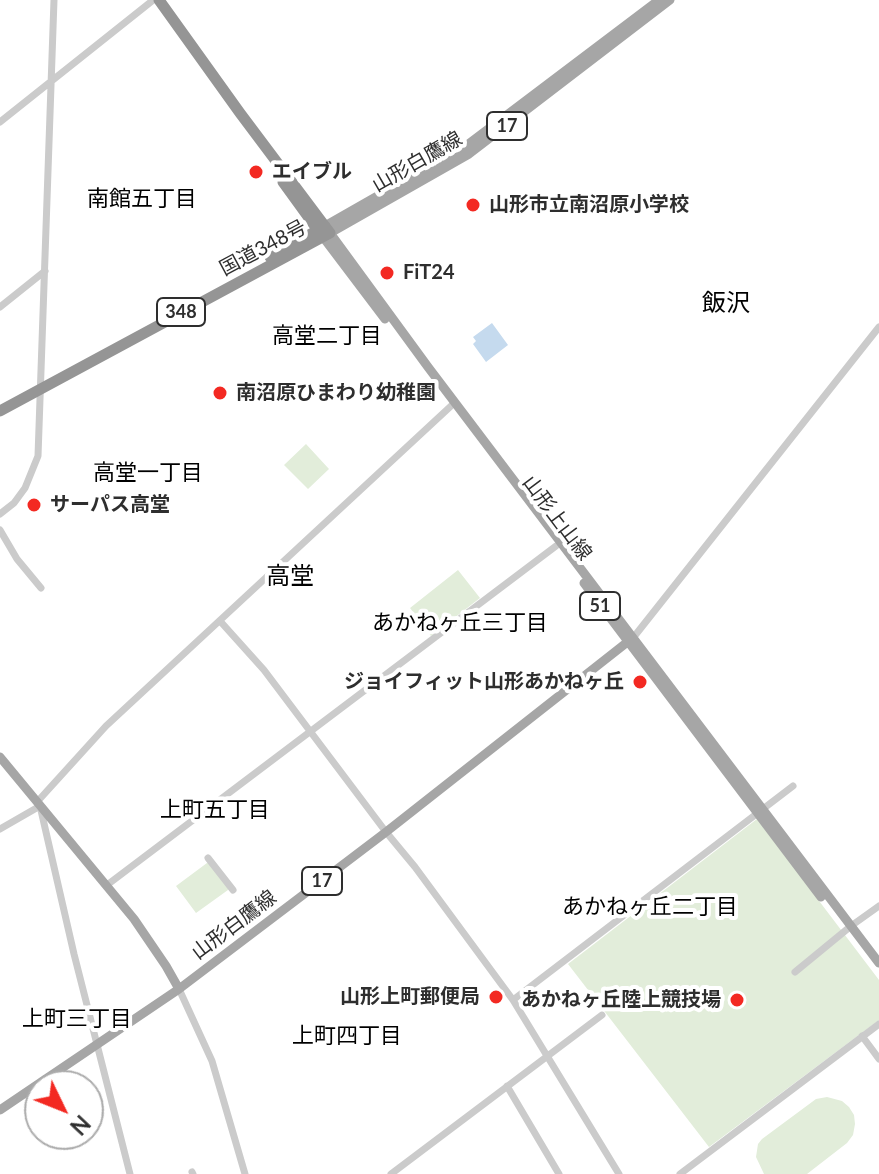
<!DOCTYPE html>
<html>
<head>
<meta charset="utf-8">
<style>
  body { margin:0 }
  #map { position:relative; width:879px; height:1174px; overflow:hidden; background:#fff; font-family:Lato,sans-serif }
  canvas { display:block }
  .north { position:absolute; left:24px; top:1070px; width:80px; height:80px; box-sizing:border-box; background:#fff; border:2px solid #ababab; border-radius:50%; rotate:133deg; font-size:22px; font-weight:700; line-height:32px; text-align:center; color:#2e2e2e }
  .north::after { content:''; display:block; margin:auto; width:28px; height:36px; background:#f32922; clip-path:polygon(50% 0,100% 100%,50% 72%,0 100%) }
</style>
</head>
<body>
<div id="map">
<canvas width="879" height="1174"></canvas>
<div class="north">N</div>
</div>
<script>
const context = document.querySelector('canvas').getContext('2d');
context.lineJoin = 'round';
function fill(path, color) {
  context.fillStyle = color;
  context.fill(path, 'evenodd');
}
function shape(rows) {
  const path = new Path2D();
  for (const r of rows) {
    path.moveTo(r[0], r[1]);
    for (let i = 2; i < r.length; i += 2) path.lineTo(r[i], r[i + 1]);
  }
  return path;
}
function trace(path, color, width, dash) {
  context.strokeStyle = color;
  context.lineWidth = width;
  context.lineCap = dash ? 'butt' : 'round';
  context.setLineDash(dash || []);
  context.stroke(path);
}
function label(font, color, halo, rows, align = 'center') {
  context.font = font + ' Lato,"Noto Sans JP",sans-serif';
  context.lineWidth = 8;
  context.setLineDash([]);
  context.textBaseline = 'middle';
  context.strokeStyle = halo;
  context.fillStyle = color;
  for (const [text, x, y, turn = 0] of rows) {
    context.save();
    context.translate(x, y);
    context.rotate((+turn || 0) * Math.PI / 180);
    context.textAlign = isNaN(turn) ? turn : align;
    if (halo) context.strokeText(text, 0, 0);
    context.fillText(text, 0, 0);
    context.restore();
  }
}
fill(shape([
  [306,444,329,469,308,489,284,465],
  [458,570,480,598,431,636,410,608],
  [757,819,879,980,879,1020,709,1147,568,964],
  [207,863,210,863,228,886,228,890,196,913,176,886],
  [827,1097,842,1101,849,1107,854,1115,855,1124,853,1135,847,1143,807,1174,764,1174,756,1157,758,1144,762,1139,816,1099]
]), '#e2edda');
fill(shape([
  [492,323,508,345,486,362,473,344,476,341,473,337]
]), '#c5daee');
trace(shape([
  [0,122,152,1],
  [0,307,45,271],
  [0,514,14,503,25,488,38,456,54,0],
  [0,530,17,559,41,588],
  [220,621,264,670,386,832,415,867,513,1000,619,1174],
  [633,638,879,327],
  [37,802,106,726,451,406],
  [0,829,40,806,74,954,130,1174],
  [208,858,233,890],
  [107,885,556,546],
  [795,972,851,926,879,906],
  [179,989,212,1061,245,1174],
  [513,1000,793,786],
  [862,1036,879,1059],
  [507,1086,559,1174],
  [192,1172,193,1174],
  [391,1174,602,1015],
  [680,1174,879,1024]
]), '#cbcbcb', 7);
trace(shape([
  [670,0,469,154,330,233,428,367,879,963],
  [325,226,467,145,659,0],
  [323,237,385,319],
  [584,583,821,897],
  [0,757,134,919,166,966,179,989],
  [0,1110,179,989,386,832,630,640]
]), '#a6a6a6', 9);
trace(shape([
  [283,182,320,233],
  [270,257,325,226],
  [0,411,330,233,240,113,159,0]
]), '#959595', 11);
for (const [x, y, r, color] of [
  [256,172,8,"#f32922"],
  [473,205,8,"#f32922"],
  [387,273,8,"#f32922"],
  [220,393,8,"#f32922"],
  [34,505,8,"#f32922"],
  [640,682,8,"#f32922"],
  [496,997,8,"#f32922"],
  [737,1000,8,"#f32922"]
]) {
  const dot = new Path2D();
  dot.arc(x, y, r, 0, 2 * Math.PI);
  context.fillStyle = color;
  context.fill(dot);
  trace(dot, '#fff', 3);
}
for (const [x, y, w] of [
  [507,126,40],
  [181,312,48],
  [600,606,40],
  [322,881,40]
]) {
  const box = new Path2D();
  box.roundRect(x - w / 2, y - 14, w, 28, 6);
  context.fillStyle = '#fff';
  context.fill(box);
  trace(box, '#2e2e2e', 2);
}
label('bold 18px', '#2e2e2e', null, [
  ["17",507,126],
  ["348",181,312],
  ["51",600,606],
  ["17",322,881]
]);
label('20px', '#2e2e2e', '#fff', [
  ["山形白鷹線",417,162,-30],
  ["国道348号",263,248,-28],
  ["山形上山線",557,518,53],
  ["山形白鷹線",234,925,-37]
]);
label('bold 20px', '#2e2e2e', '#fff', [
  ["エイブル",272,172],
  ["山形市立南沼原小学校",489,205],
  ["FiT24",403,273],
  ["南沼原ひまわり幼稚園",236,393],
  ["サーパス高堂",50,505],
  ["ジョイフィット山形あかねヶ丘",624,682,"right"],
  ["山形上町郵便局",480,997,"right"],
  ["あかねヶ丘陸上競技場",721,1000,"right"]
], 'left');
label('22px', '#000', '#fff', [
  ["南館五丁目",142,199],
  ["高堂二丁目",327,336],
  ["高堂一丁目",148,473],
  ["あかねヶ丘三丁目",460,623],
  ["上町五丁目",215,810],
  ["あかねヶ丘二丁目",650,907],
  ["上町三丁目",77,1019],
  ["上町四丁目",347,1036]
]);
label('24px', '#000', '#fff', [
  ["飯沢",726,303],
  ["高堂",290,576]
]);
</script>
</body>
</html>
